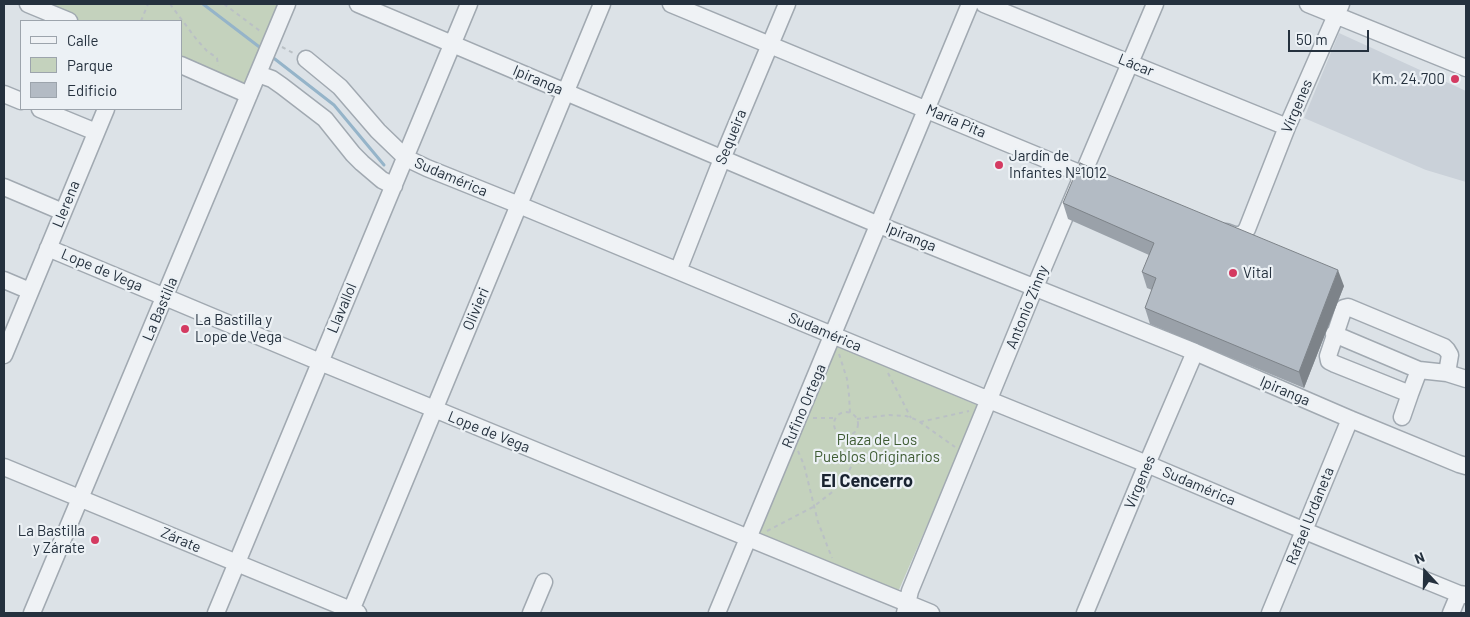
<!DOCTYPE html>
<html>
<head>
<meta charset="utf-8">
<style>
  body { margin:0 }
  #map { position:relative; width:1470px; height:617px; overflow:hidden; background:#dce2e7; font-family:Barlow,sans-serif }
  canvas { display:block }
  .frame { position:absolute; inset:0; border:5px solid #25313e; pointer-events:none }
  .legend { position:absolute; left:20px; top:20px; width:162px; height:90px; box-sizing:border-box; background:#ecf1f5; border:1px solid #9ca4ac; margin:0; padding:6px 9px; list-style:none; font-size:15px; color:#25313e }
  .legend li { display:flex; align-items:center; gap:10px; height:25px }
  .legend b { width:25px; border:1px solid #9ca4ac }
  .north { position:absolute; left:1400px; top:547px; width:50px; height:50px; -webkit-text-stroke:4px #ecf1f5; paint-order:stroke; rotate:339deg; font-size:14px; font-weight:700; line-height:20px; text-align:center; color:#25313e }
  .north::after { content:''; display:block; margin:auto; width:18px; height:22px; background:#25313e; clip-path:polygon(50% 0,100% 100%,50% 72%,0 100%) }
  .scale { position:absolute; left:1288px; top:30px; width:81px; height:22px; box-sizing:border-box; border:2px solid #25313e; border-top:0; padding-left:6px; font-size:15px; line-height:18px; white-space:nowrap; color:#25313e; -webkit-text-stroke:4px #ecf1f5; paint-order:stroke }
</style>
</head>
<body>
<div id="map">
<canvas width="1470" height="617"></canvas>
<div class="frame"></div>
<ul class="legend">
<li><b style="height:6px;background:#eff2f5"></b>Calle</li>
<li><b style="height:14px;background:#c4d2bd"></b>Parque</li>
<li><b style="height:14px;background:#b3bbc4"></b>Edificio</li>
</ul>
<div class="north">N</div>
<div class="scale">50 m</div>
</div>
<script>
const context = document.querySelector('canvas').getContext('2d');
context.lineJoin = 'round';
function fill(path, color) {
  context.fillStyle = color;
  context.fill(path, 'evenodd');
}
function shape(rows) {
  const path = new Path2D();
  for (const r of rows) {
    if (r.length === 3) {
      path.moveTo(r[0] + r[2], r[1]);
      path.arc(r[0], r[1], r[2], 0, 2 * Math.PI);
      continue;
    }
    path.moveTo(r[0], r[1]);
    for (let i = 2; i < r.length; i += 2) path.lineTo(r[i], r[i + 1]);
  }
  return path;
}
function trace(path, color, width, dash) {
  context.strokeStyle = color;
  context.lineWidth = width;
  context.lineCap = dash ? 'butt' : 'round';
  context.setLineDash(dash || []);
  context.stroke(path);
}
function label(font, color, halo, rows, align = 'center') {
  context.font = font + ' Barlow,sans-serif';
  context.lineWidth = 4.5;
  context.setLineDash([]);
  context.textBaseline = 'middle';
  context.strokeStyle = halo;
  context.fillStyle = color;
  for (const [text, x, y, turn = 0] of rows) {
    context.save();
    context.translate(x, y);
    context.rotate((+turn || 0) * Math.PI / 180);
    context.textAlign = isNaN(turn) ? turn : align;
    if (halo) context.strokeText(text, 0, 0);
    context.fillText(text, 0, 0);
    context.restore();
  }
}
fill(shape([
  [1339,33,1466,91,1466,182,1426,170,1304,118]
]), '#cad1d9');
fill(shape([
  [28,4,287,4,249,95,181,65,181,21,69,21],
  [836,345,979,406,898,592,757,535]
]), '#c4d2bd');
trace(shape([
  [203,4,262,49],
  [271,56,334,105,384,165]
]), '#95b4c9', 3);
const minor = shape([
  [28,4,69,21],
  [358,4,879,225,1195,352,1350,419,1459,464,1466,466],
  [671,4,1096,180],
  [984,4,1287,127],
  [1308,4,1466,68],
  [306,59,340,87,378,131,406,158,427,168,519,205,989,400,1147,464,1305,531,1459,594,1466,595],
  [181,65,249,95],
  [258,74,272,79,282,86,325,119,353,154,362,163,382,180,394,186],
  [4,94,21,101],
  [40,109,96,132],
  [4,187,63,212],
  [1226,232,1234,235,1242,235,1247,229,1287,127,1341,4],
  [48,248,320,362,931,613],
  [678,271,722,159,787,4],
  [4,280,30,291],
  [1334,334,1419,370],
  [4,355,106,109],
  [1447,373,1466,379],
  [1402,417,1410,394,1335,364,1329,361,1328,356,1344,308,1348,307,1444,347,1447,350,1450,355,1447,373,1419,370,1410,394],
  [4,467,358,613],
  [32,613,287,4],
  [216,613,469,4],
  [350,613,602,4],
  [531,613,544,582],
  [717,613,970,4],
  [905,613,910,591,1035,287,1155,4],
  [1085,613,1147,464,1195,352],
  [1270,613,1350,419],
  [1451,613,1459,594]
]);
trace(minor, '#a1a9b1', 19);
trace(shape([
  [170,4,197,40,207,51,217,58,218,66],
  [224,4,260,31],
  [141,21,148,4],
  [282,47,293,53],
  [839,354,847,379,849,395,850,413],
  [888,373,911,418],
  [846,424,12],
  [813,418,836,418],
  [857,419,889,415,906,416,917,420,955,447],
  [920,422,969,411],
  [798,451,804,465,818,522,832,558],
  [767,531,813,507,831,493,846,477,853,463,855,452,853,433]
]), '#bac0c5', 2, [4, 4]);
trace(minor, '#eff2f5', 16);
fill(shape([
  [1063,203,1344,286,1304,388,1150,324,1145,308,1152,290,1147,288,1142,272,1149,255,1068,219]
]), '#9aa1a9');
fill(shape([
  [1338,270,1344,286,1304,388,1299,372]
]), '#7d8389');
const building = shape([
  [1080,163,1338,270,1299,372,1145,308,1156,278,1142,272,1154,243,1063,203,1080,163]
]);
fill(building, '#b3bbc4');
trace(building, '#7d8389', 1);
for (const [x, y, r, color] of [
  [1455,79,5,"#d43a61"],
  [999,165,5,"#d43a61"],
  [1233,273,5,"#d43a61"],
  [185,329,5,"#d43a61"],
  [95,540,5,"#d43a61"]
]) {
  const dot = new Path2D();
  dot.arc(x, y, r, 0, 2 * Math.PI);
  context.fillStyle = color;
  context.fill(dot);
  trace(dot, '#ecf1f5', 2);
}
label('15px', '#25313e', '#ecf1f5', [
  ["Lácar",1136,65,22],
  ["Ipiranga",538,80,23],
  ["Vírgenes",1297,106,-67],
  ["María Pita",956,121,23],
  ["Sequeira",731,137,-68],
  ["Sudamérica",451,177,23],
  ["Llerena",66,204,-68],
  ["Ipiranga",911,237,22],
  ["Lope de Vega",102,270,23],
  ["Antonio Zinny",1027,307,-68],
  ["Llavallol",342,308,-67],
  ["La Bastilla",160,309,-67],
  ["Olivieri",476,309,-67],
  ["Sudamérica",825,332,23],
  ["Ipiranga",1285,391,23],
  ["Rufino Ortega",804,406,-67],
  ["Lope de Vega",489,432,22],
  ["Vírgenes",1140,482,-67],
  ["Sudamérica",1199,486,23],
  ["Rafael Urdaneta",1310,516,-68],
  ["Zárate",181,540,23]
]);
label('15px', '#25313e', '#ecf1f5', [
  ["Km. 24.700",1445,79,"right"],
  ["Jardín de",1009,156],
  ["Infantes Nº1012",1009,173],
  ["Vital",1243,273],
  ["La Bastilla y",195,320],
  ["Lope de Vega",195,337],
  ["La Bastilla",85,531,"right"],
  ["y Zárate",85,548,"right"]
], 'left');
label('15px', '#3e5b32', '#ecf1f5', [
  ["Plaza de Los",877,440],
  ["Pueblos Originarios",877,457]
]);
label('bold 18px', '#18222f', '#ecf1f5', [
  ["El Cencerro",867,481]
]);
</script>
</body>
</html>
